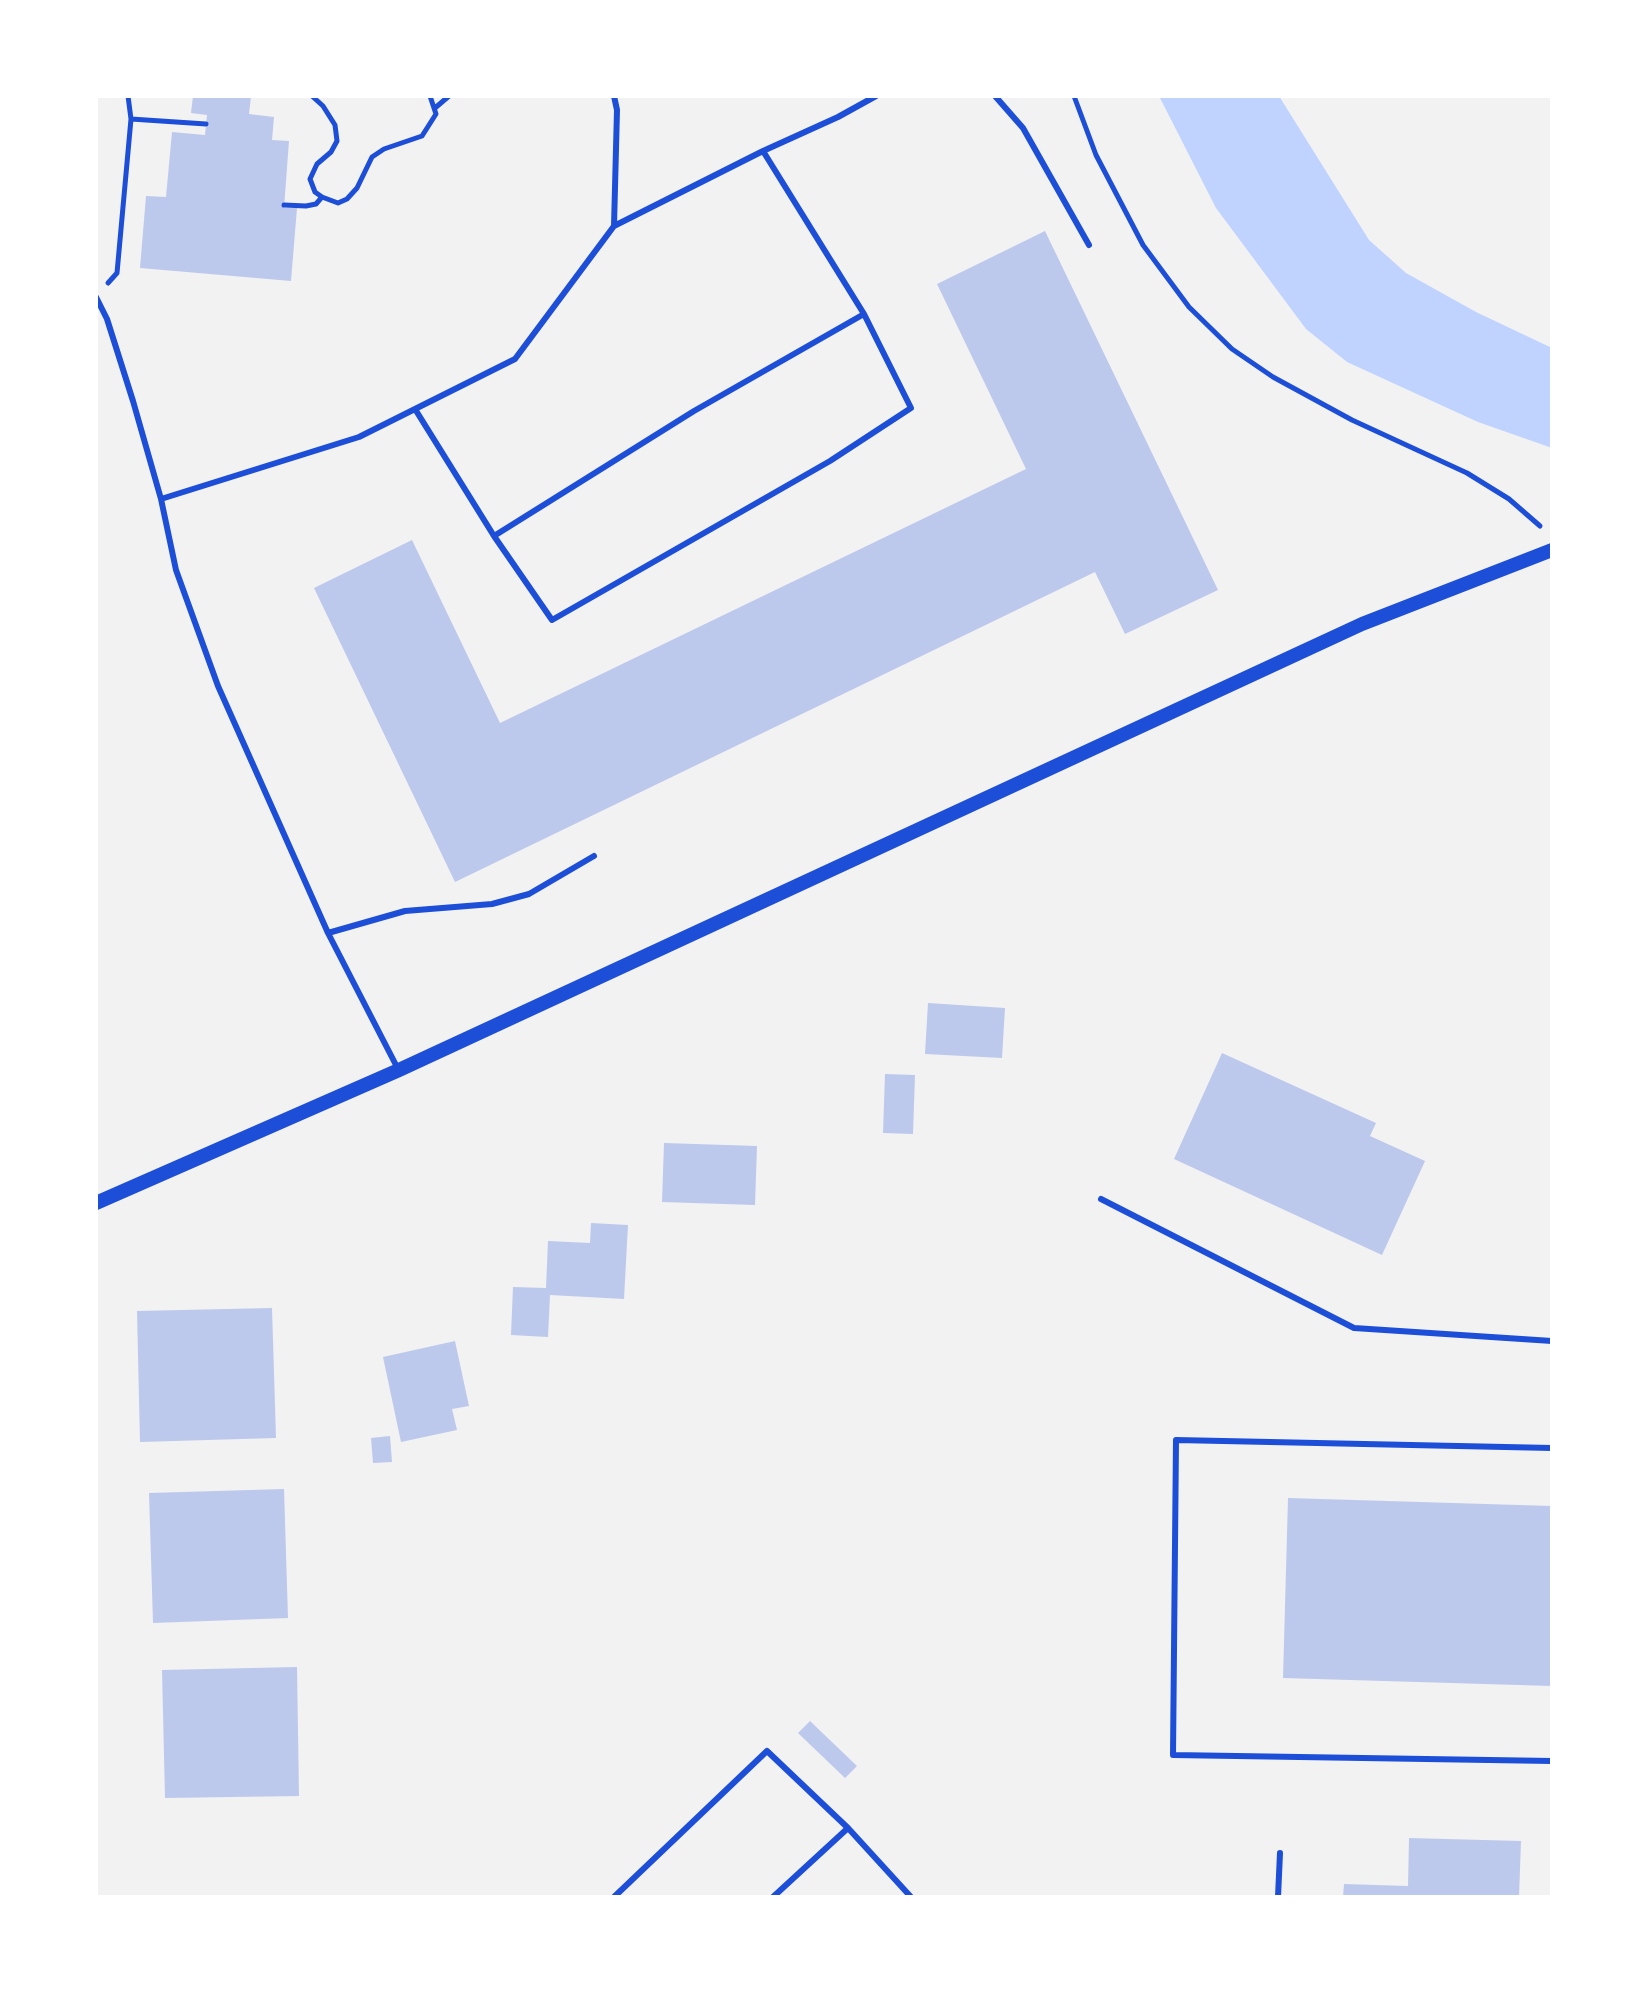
<!DOCTYPE html>
<html>
<head>
<meta charset="utf-8">
<style>
  body { margin:0 }
  #map { position:relative; width:1648px; height:1993px; overflow:hidden; background:#f2f2f2; font-family:Poppins,sans-serif }
  canvas { display:block }
  .frame { position:absolute; inset:0; border:98px solid #fff; pointer-events:none }
</style>
</head>
<body>
<div id="map">
<canvas width="1648" height="1993"></canvas>
<div class="frame"></div>
</div>
<script>
const context = document.querySelector('canvas').getContext('2d');
context.lineJoin = 'round';
function fill(path, color) {
  context.fillStyle = color;
  context.fill(path, 'evenodd');
}
function shape(rows) {
  const path = new Path2D();
  for (const r of rows) {
    path.moveTo(r[0], r[1]);
    for (let i = 2; i < r.length; i += 2) path.lineTo(r[i], r[i + 1]);
  }
  return path;
}
function trace(path, color, width, dash) {
  context.strokeStyle = color;
  context.lineWidth = width;
  context.lineCap = dash ? 'butt' : 'round';
  context.setLineDash(dash || []);
  context.stroke(path);
}
fill(shape([
  [1159,96,1279,96,1369,240,1406,273,1476,312,1552,348,1552,448,1478,422,1347,362,1306,329,1216,208]
]), '#bfd3fe');
fill(shape([
  [193,96,251,96,249,114,274,117,272,140,289,141,284,208,297,208,291,281,140,268,146,196,166,197,172,132,205,135,207,115,191,113],
  [1045,231,1218,590,1125,634,1095,572,455,882,314,588,412,540,500,723,1026,469,937,284],
  [928,1003,1005,1008,1002,1058,925,1054],
  [1222,1053,1376,1123,1370,1136,1425,1161,1382,1255,1174,1159],
  [885,1074,915,1075,913,1134,883,1133],
  [664,1143,757,1146,755,1205,662,1202],
  [591,1223,628,1225,624,1299,550,1295,548,1337,511,1335,513,1287,546,1288,548,1241,590,1243],
  [272,1308,276,1438,140,1442,137,1311],
  [455,1341,469,1406,452,1409,457,1430,401,1442,383,1357],
  [390,1436,392,1462,373,1463,371,1438],
  [284,1489,288,1618,153,1623,149,1493],
  [1288,1498,1552,1506,1552,1686,1283,1678],
  [297,1667,299,1796,165,1798,162,1670],
  [810,1721,857,1766,845,1778,798,1733],
  [1409,1838,1521,1841,1519,1897,1343,1897,1344,1884,1408,1886]
]), '#bdc9ec');
trace(shape([
  [312,96,323,106,335,125,337,141,331,152,317,164,310,179,315,192,322,197,338,203,347,199,357,188,372,157,384,149,422,136,436,114,430,96],
  [1074,96,1096,155,1143,245,1189,307,1232,349,1273,377,1352,420,1467,473,1509,499,1540,526],
  [435,108,449,96],
  [131,119,206,124],
  [284,205,306,206,316,204,322,197],
  [108,283,117,273,131,119,128,96]
]), '#1d4ed8', 5);
trace(shape([
  [995,96,1023,128,1089,245],
  [763,151,838,117,876,96],
  [614,226,617,110,614,96],
  [96,297,107,319,133,401,161,499,176,570,218,686,328,933,398,1069],
  [415,409,494,536,694,411,864,314,911,408,830,461,552,620,494,536],
  [161,499,359,437,515,359,614,226,763,151,864,314],
  [328,933,405,911,492,904,529,894,594,856],
  [1101,1199,1354,1328,1552,1341],
  [1552,1448,1176,1440,1173,1755,1552,1761],
  [614,1897,767,1751,848,1828,911,1897],
  [773,1897,848,1828],
  [1278,1897,1280,1853]
]), '#1d4ed8', 6);
trace(shape([
  [96,1203,399,1070,1362,624,1552,550]
]), '#1d4ed8', 14);
</script>
</body>
</html>
